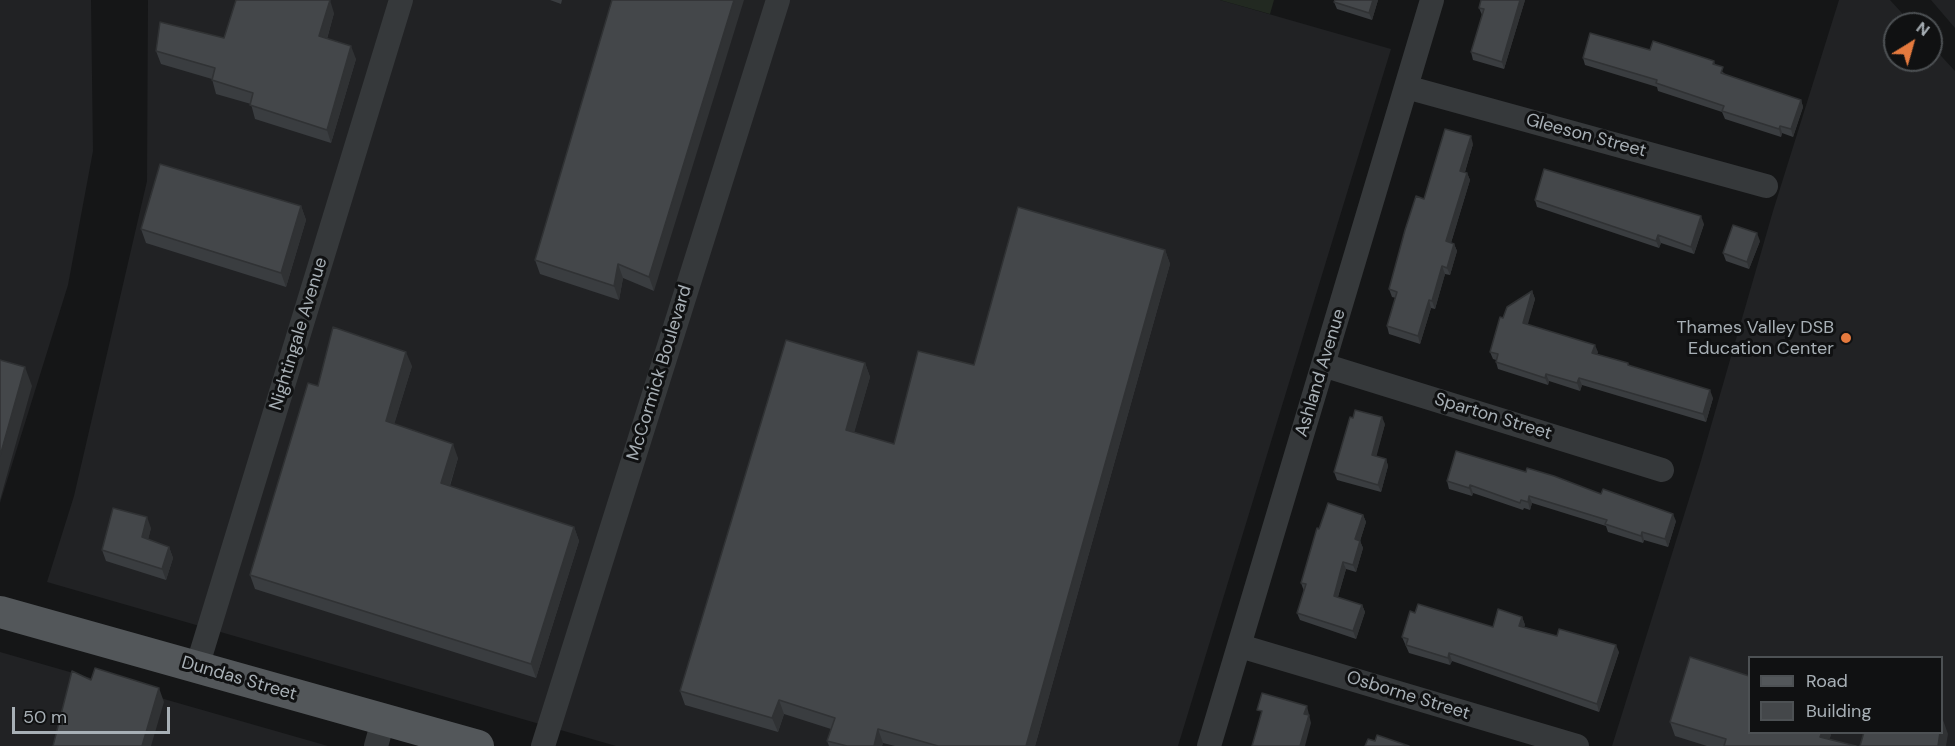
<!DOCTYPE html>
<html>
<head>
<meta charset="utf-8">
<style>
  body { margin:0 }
  #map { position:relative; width:1955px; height:746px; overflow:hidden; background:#151617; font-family:"DM Sans",sans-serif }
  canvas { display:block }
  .legend { position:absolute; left:1748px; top:656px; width:195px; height:78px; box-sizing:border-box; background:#101112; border:2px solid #4d5154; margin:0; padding:8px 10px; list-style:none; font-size:18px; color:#a8b0b6 }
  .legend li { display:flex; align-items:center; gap:12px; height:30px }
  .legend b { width:30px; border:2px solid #4d5154 }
  .north { position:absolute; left:1883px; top:12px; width:60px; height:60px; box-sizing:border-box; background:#101112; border:2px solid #4d5154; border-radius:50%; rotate:37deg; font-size:16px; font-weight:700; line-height:24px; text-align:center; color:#a8b0b6 }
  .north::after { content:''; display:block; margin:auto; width:21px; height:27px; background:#e57a3e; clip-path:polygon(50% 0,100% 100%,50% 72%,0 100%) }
  .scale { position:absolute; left:12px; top:707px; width:158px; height:27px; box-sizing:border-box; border:3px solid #a8b0b6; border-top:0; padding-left:8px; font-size:18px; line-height:21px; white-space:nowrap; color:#a8b0b6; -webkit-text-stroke:4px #101112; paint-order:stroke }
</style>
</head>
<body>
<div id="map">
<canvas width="1955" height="746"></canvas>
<ul class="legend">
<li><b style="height:8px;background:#53575a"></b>Road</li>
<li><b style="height:16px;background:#44474a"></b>Building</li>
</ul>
<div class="north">N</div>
<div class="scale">50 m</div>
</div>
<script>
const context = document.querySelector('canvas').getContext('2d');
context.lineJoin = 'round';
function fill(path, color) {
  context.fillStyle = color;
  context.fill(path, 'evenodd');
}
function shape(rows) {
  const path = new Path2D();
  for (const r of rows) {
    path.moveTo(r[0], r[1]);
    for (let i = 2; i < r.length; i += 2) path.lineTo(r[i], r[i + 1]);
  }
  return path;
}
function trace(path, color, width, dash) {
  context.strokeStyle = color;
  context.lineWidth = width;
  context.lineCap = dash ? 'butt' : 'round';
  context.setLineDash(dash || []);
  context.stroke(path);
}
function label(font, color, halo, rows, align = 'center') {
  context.font = font + ' "DM Sans",sans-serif';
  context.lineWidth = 6;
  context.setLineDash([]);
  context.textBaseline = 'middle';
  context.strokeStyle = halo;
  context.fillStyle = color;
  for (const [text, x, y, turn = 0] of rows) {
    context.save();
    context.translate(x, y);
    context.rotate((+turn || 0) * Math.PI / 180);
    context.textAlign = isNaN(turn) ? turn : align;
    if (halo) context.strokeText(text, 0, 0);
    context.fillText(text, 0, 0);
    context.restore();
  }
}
fill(shape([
  [0,0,91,0,93,151,68,285,0,503],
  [148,0,1220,0,1391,49,1178,746,616,746,47,582,74,496,147,181],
  [1839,0,1890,0,1912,24,1895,24,1895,60,1931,60,1931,45,1955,71,1955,746,1612,746,1700,464,1773,211],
  [1750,658,1942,658,1942,732,1750,732],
  [1931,0,1955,0,1955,28],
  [0,652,328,746,0,746]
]), '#212224');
fill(shape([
  [1220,0,1274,0,1270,14]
]), '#222921');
trace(shape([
  [1406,87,1766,186],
  [1323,365,1662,470],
  [1240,646,1577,746],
  [197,667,401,0],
  [376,746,383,721],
  [543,746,778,0],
  [1209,746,1432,0]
]), '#36393b', 24);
trace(shape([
  [0,612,478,746]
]), '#53575a', 32);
fill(shape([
  [550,0,562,0,561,4],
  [612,0,654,291,623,278,619,300,540,274,535,260],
  [1335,0,1378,0,1372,20,1337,9,1334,2],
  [1481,0,1525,0,1504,69,1473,60,1471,52,1482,15,1479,8],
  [334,13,327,39,356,59,331,143,255,119,251,104,216,94,212,79,161,64,156,51,224,38],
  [1650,50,1714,61,1715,65,1725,74,1801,100,1803,107,1793,137,1782,133,1781,137,1725,119,1722,112,1658,91,1657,87,1585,65,1583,58],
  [1473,144,1465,172,1467,173,1470,180,1451,243,1454,244,1457,251,1450,275,1445,274,1435,309,1431,308,1420,344,1389,334,1387,326,1396,298,1392,297,1389,289,1424,199],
  [1535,200,1704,224,1694,254,1661,243,1659,248,1537,207],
  [301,206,306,220,286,287,146,243,141,229],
  [1760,241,1749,269,1726,261,1723,253],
  [1165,250,1170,264,1035,746,895,746,883,743,882,746,829,746,827,741,831,729,784,714,778,732,685,705,680,691,865,363,870,377,854,432,894,444,974,365],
  [1532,291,1535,299,1527,325,1598,352,1597,354,1628,363,1629,366,1713,398,1706,422,1582,385,1580,391,1549,381,1548,385,1498,369,1496,362,1496,360,1493,359,1490,352,1503,318],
  [412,366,394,424,458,458,450,486,574,527,579,541,536,678,255,589,250,575,318,386],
  [1385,424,1376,456,1386,459,1388,466,1381,492,1337,480,1334,472],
  [1447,481,1676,521,1668,547,1644,540,1643,543,1608,532,1606,526,1532,503,1530,510,1524,508,1523,510,1473,493,1472,496,1449,489],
  [1363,515,1366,522,1360,541,1363,548,1356,572,1346,569,1338,597,1362,605,1365,612,1356,639,1300,620,1297,613,1304,591,1301,583,1319,529],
  [151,528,148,539,169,547,173,558,166,580,106,561,102,550],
  [1415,613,1493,627,1522,617,1525,625,1524,627,1619,652,1599,712,1452,661,1450,665,1409,653,1402,637],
  [1670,722,1749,732,1830,732,1831,735,1829,739,1856,746,1707,746,1675,736]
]), '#3a3d40');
fill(shape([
  [330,0,334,13,324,49,319,36],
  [734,0,744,0,654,291,649,277],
  [1373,0,1378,0,1372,20,1369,13],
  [1520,0,1525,0,1504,69,1502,62],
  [351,46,356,59,331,143,327,130],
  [1801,100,1803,107,1793,137,1791,129],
  [1780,126,1782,133,1781,137,1779,129],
  [1471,136,1473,144,1463,178,1460,171],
  [1467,173,1470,180,1449,249,1446,241],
  [301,206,306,220,286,287,281,273],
  [1701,216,1704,224,1694,254,1691,247],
  [1757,233,1760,241,1749,269,1747,262],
  [1658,235,1661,243,1659,248,1656,241],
  [1454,244,1457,251,1450,275,1447,268],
  [1165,250,1170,264,1035,746,1026,746],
  [618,264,623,278,619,300,614,286],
  [1442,266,1445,274,1435,309,1432,301],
  [1532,291,1535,299,1526,331,1523,323],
  [1429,300,1431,308,1420,344,1418,336],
  [1595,345,1598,352,1595,360,1592,353],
  [406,352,412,366,391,435,386,421],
  [865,363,870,377,851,444,846,430],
  [25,367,32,386,0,500,0,456],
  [1546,374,1549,381,1548,385,1545,378],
  [1579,378,1582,385,1580,391,1577,383],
  [1710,390,1713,398,1706,422,1703,414],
  [1382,417,1385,424,1375,462,1372,455],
  [453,444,458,458,446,497,441,483],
  [1386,459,1388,466,1381,492,1378,485],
  [1470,485,1473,493,1472,496,1469,488],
  [1529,496,1532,503,1530,510,1528,502],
  [1673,514,1676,521,1668,547,1665,539],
  [1363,515,1366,522,1358,547,1355,539],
  [147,517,151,528,146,548,142,537],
  [574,527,579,541,536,678,531,664],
  [1642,532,1644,540,1643,543,1641,536],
  [1360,541,1363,548,1356,572,1353,565],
  [169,547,173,558,166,580,162,569],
  [1343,562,1346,569,1336,603,1334,596],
  [1362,605,1365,612,1356,639,1353,631],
  [1522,617,1525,625,1522,633,1519,626],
  [1616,645,1619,652,1599,712,1597,704],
  [1449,653,1452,661,1450,665,1448,658],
  [159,688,164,702,151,746,142,746],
  [779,700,784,714,778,732,772,718],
  [1307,706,1311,723,1305,746,1300,746,1304,714],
  [1943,720,1948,734,1946,746,1938,746,1940,732,1941,732],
  [878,729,883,743,882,746,874,746],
  [1822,732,1830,732,1831,735,1827,746,1820,737]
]), '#303234');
const building = shape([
  [236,0,330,0,319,36,351,46,327,130,250,105,253,93,212,80,215,68,156,51,160,22,224,38,236,0],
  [612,0,734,0,649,277,618,264,614,286,535,260,612,0],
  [1335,0,1373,0,1369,13,1334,2,1335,0],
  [1481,0,1520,0,1502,62,1471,52,1484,9,1479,8,1481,0],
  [1590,33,1650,50,1653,41,1714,61,1713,64,1723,67,1721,73,1801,100,1791,129,1780,126,1779,129,1722,111,1724,106,1656,83,1657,80,1583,58,1590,33],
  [1445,129,1471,136,1460,171,1467,173,1446,241,1454,244,1447,268,1442,266,1432,301,1429,300,1418,336,1387,326,1397,292,1389,289,1405,230,1416,196,1424,199,1445,129],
  [160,164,301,206,281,273,141,229,160,164],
  [1544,169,1701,216,1691,247,1658,235,1656,241,1535,200,1544,169],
  [1018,207,1165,250,1026,746,938,746,878,729,874,746,847,746,827,741,835,718,779,700,772,718,680,691,786,340,865,363,846,430,894,444,918,351,974,365,1018,207],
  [1733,225,1757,233,1747,262,1723,253,1733,225],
  [1532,291,1523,323,1595,345,1592,353,1628,363,1628,365,1710,390,1703,414,1579,378,1577,383,1546,374,1545,378,1496,362,1498,354,1490,352,1500,317,1503,318,1507,307,1532,291],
  [333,327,406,352,386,421,453,444,441,483,574,527,531,664,250,575,308,383,318,386,333,327],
  [0,360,25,367,0,456,0,360],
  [1355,410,1382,417,1372,455,1386,459,1378,485,1334,472,1350,417,1353,418,1355,410],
  [1456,451,1526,472,1527,468,1554,476,1601,494,1603,489,1673,514,1665,539,1642,532,1641,536,1605,524,1607,520,1529,496,1528,502,1521,500,1520,503,1470,485,1469,488,1447,481,1456,451],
  [1328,503,1363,515,1355,539,1360,541,1353,565,1343,562,1334,596,1362,605,1353,631,1297,613,1306,584,1301,583,1317,528,1319,529,1328,503],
  [113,508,147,517,142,537,169,547,162,569,102,550,113,508],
  [1418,604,1493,627,1498,609,1522,617,1519,626,1557,636,1559,629,1616,645,1597,704,1449,653,1448,658,1406,645,1408,639,1402,637,1410,611,1415,613,1418,604],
  [1690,657,1749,676,1749,732,1822,732,1820,737,1856,746,1724,746,1726,739,1670,722,1690,657],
  [95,668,159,688,142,746,53,746,72,671,91,680,95,668],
  [1262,693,1307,706,1304,714,1309,715,1300,746,1252,746,1262,711,1257,710,1262,693],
  [1864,732,1940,732,1938,746,1860,746,1864,732],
  [1377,735,1409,746,1365,746,1368,739,1375,741,1377,735]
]);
fill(building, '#44474a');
trace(building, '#303234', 1.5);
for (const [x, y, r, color] of [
  [1846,338,6,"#e57a3e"]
]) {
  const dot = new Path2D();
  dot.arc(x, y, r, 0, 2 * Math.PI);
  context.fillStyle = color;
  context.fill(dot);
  trace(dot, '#101112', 2);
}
label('18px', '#a8b0b6', '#101112', [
  ["Gleeson Street",1586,136,15],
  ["Nightingale Avenue",299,334,-73],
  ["McCormick Boulevard",660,373,-73],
  ["Ashland Avenue",1321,373,-73],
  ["Sparton Street",1493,417,17],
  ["Dundas Street",239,679,16],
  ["Osborne Street",1408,696,17]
]);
label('18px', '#a8b0b6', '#101112', [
  ["Thames Valley DSB",1834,328],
  ["Education Center",1834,349]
], 'right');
</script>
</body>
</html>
